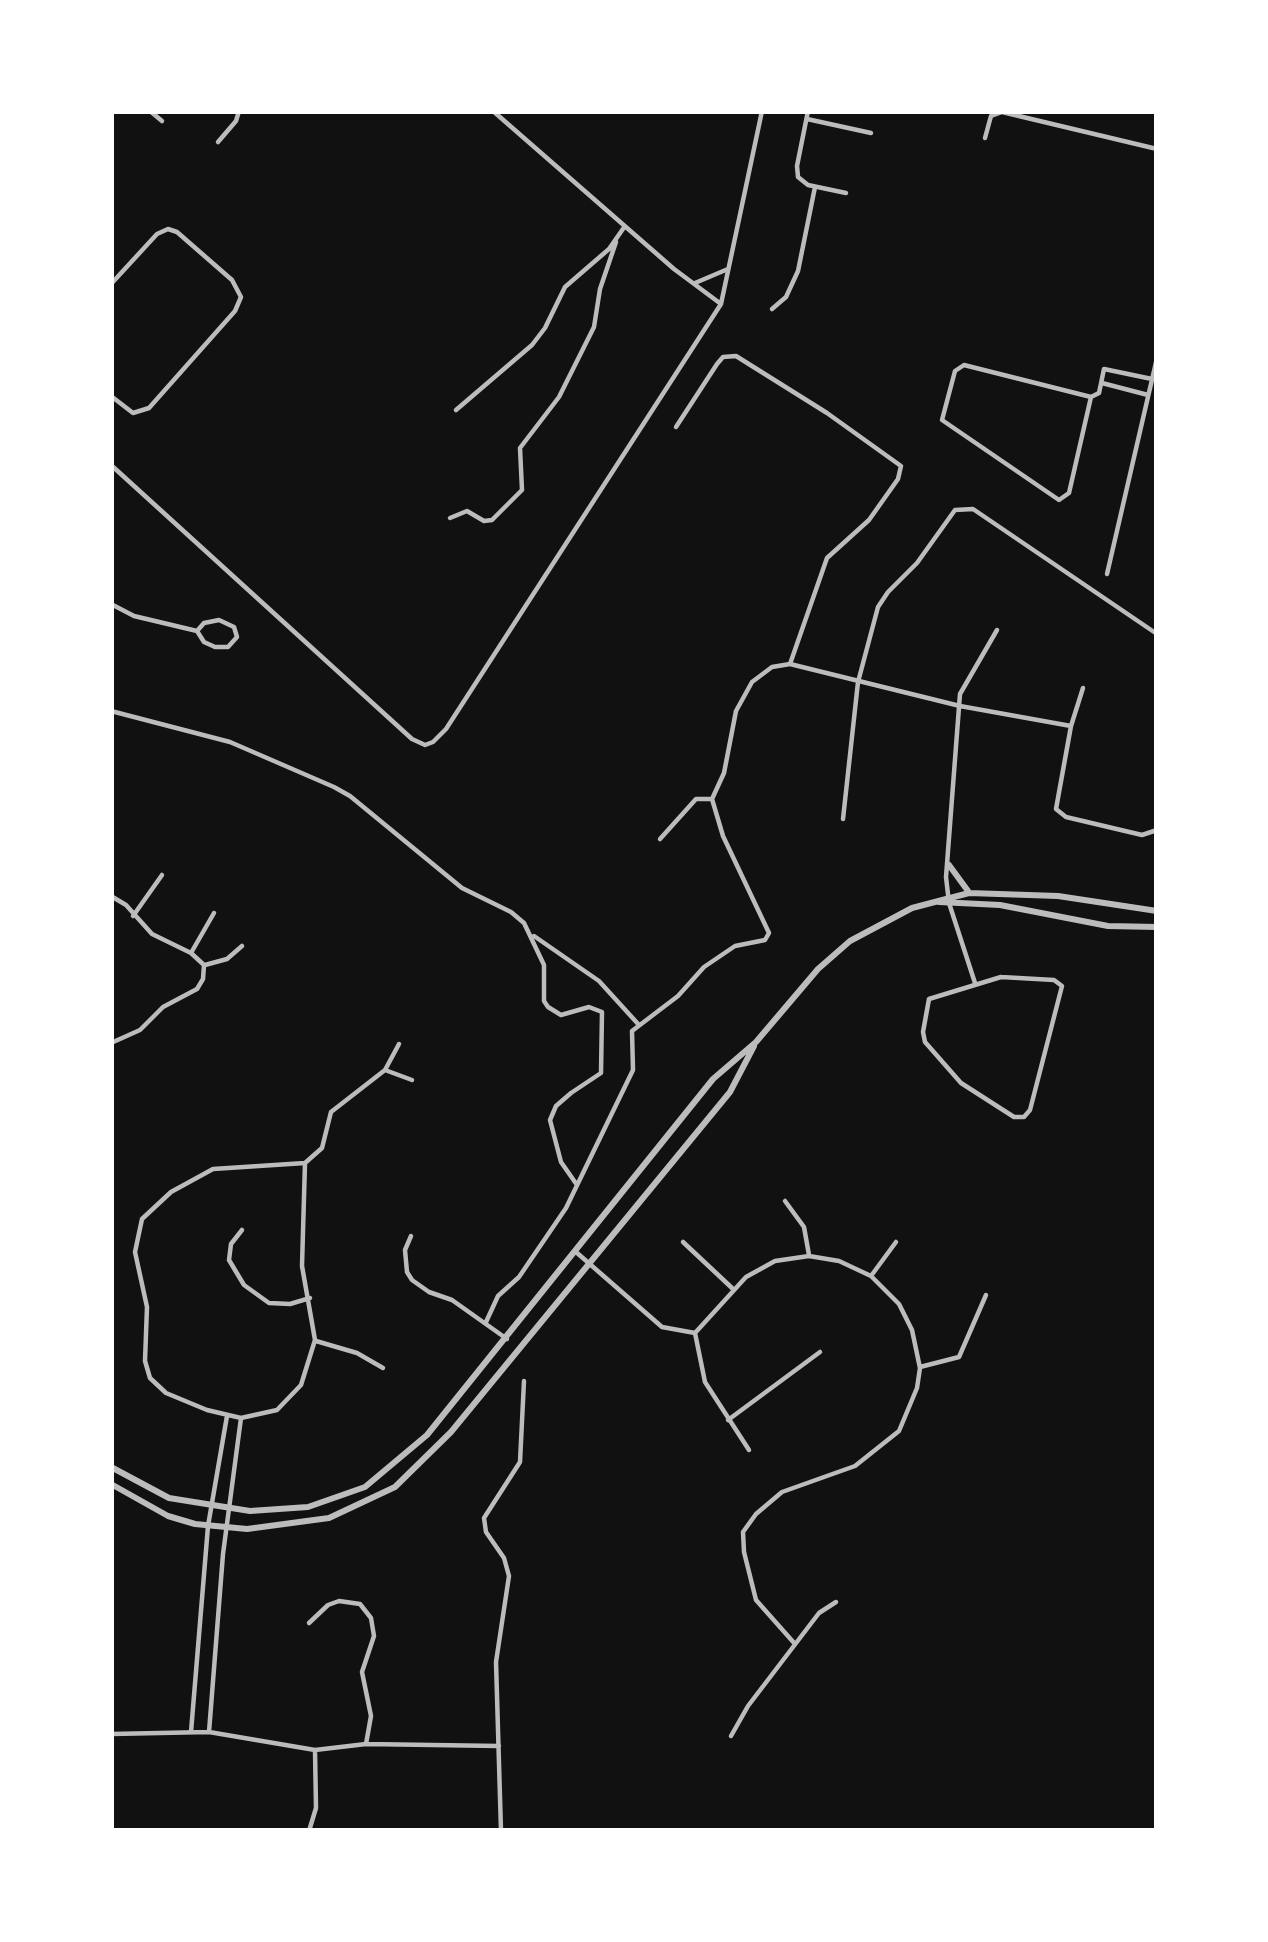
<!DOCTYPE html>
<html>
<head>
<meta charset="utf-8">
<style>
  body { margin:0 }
  #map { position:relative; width:1268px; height:1942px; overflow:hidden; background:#111; font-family:Arial,sans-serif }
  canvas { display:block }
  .frame { position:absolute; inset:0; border:114px solid #fff; pointer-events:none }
</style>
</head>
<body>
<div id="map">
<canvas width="1268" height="1942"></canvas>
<div class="frame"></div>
</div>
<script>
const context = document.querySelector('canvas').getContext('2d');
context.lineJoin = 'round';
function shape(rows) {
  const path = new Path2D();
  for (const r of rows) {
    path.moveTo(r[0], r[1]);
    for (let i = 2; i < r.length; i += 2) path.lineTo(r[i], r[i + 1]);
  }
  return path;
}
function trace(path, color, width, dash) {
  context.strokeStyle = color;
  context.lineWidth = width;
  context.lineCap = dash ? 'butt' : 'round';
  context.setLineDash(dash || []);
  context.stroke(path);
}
trace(shape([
  [150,111,162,121],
  [493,111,674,269,721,304],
  [808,111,797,166,798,177,808,185,846,193],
  [807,119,871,133],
  [985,138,991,116,1002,112,1157,149],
  [218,142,236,121,239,111],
  [111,175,111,181],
  [695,283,728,269],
  [111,284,157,234,168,229,177,232,232,280,241,297,235,311,149,408,133,413,111,396],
  [772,309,786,297,798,271,815,187],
  [1102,383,1148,395],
  [1091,397,964,365,955,371,942,420,1059,500,1069,493,1091,397,1099,393,1104,369,1152,379],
  [456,410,532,345,545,328,565,287,609,249,625,226],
  [676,427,717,364,723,357,736,356,827,413,901,466,898,479,869,520,827,558,790,664],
  [111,465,412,739,425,745,433,742,446,729,721,304,762,111],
  [450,518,467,511,484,521,492,520,522,490,520,448,559,397,594,327,600,289,616,242],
  [1107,574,1157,358],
  [111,604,134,616,197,631,204,642,215,647,228,647,237,637,234,627,219,620,204,623,197,631],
  [1083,688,1071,726,1056,809,1066,817,1142,835,1157,830],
  [111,711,230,742,334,787,350,796,462,888,511,912,524,923,544,965,544,1001,548,1007,561,1015,589,1007,602,1012,601,1073,571,1093,556,1106,550,1120,561,1162,577,1185],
  [843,819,858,682,878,607,888,592,917,563,955,510,973,509,1157,634],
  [660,839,696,799,712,799],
  [111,896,126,905,152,934,191,953,204,965],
  [133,916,162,875],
  [534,936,599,981,639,1025],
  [191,953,214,913],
  [205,965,227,959,242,946],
  [1001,977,1054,980,1062,986,1030,1110,1024,1117,1014,1117,961,1083,925,1042,923,1032,929,999,1001,977],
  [975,983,949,903,946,877,960,694,997,630],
  [111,1043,140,1030,163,1007,197,989,203,979,204,965],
  [385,1070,412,1080],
  [305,1163,302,1266,315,1340,301,1385,277,1410,241,1418,207,1410,166,1393,150,1378,145,1361,147,1307,135,1252,142,1219,171,1192,213,1169,305,1163],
  [305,1163,322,1148,331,1112,385,1070,399,1044],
  [785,1201,804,1227,809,1255],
  [242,1230,231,1244,229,1260,244,1285,269,1303,290,1304,310,1298],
  [411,1236,405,1250,407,1272,412,1280,429,1292,452,1300,507,1339],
  [683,1242,732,1288],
  [576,1252,662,1327,695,1333],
  [871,1276,896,1242],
  [486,1322,498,1296,519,1277,566,1208,633,1070,632,1031,678,996,704,967,735,946,765,940,769,933,723,836,712,799,724,773,736,711,752,682,772,667,790,664,960,706,1071,726],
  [695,1333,746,1277,775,1261,809,1256,839,1261,871,1276,899,1304,912,1330,920,1368,917,1388,899,1431,855,1466,782,1492,756,1514,743,1532,744,1552,756,1600,795,1644],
  [695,1333,705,1382,749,1450],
  [316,1341,357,1353,383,1368],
  [920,1367,959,1357,986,1295],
  [728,1420,820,1352],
  [309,1623,328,1605,339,1601,360,1604,371,1618,374,1636,362,1672,371,1716,366,1744],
  [191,1732,208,1526,227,1416],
  [209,1732,223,1554,241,1418],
  [111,1734,209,1732,315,1750,366,1744,499,1746],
  [731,1736,748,1706,819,1613,836,1602],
  [309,1831,316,1808,315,1750],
  [501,1831,496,1662,509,1576,504,1558,486,1532,484,1518,520,1462,524,1381]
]), '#bcbcbc', 4.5);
trace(shape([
  [949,865,968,891],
  [939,902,1000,905,1108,926,1157,927],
  [111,1467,169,1498,250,1511,308,1507,365,1487,427,1435,713,1079,756,1042,818,969,850,941,912,908,969,893,1058,896,1157,911],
  [111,1484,168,1516,195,1524,247,1529,329,1518,395,1487,451,1432,730,1092,754,1046]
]), '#bcbcbc', 6);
</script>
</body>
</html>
